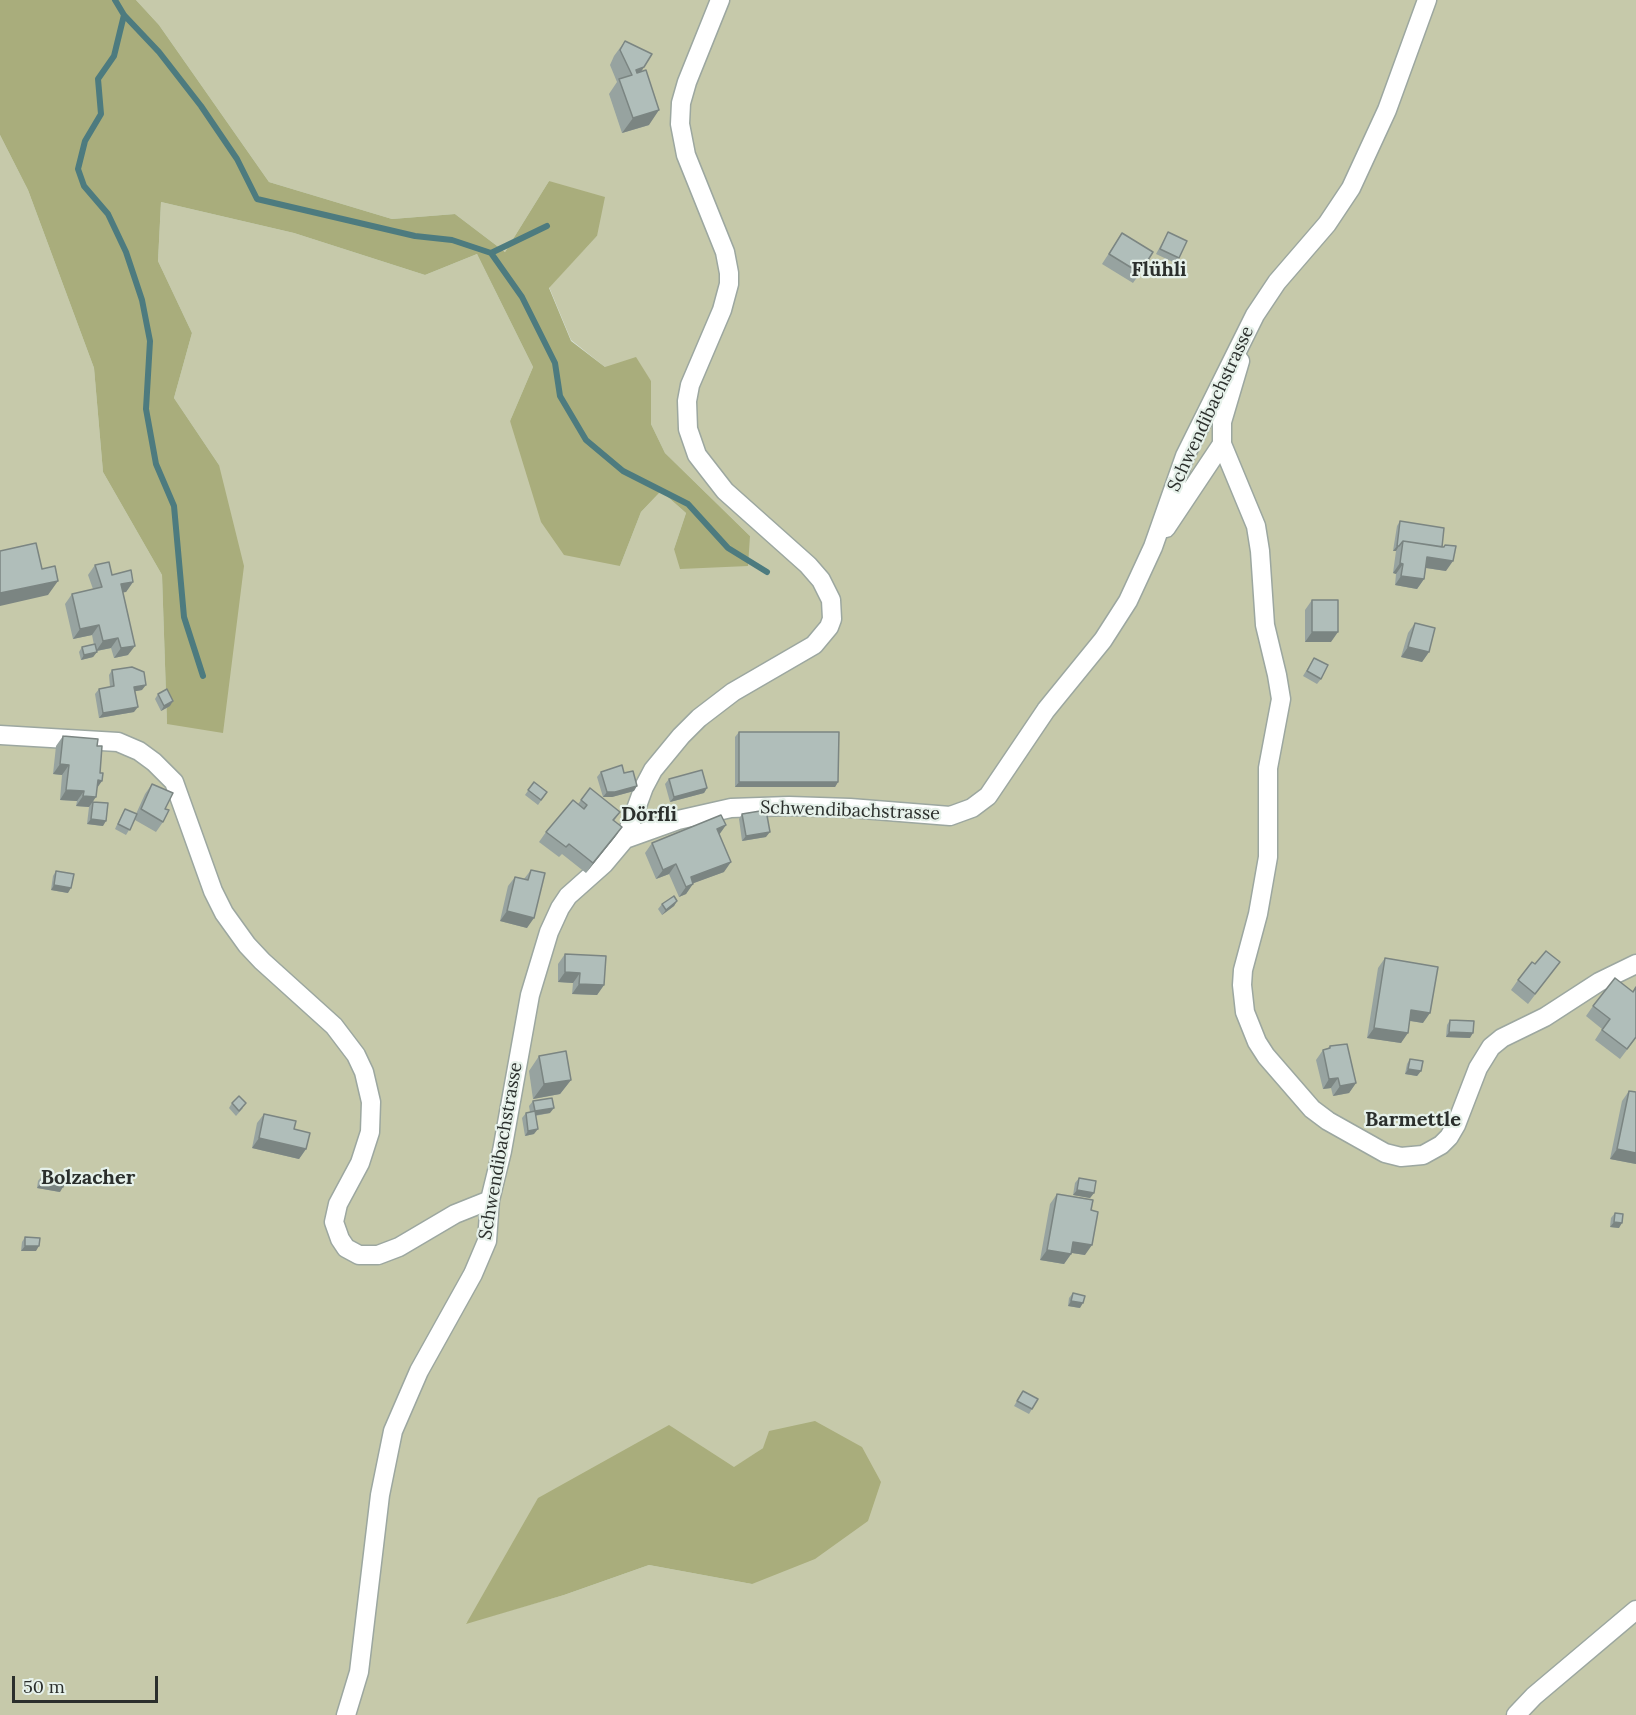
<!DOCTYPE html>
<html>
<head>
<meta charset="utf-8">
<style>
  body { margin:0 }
  #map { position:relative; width:1636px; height:1715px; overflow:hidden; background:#d9e4dd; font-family:Lora,serif }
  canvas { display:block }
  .scale { position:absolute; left:12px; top:1676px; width:146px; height:27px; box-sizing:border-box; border:3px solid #2b2f2c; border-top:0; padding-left:8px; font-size:18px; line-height:21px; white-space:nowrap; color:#2b2f2c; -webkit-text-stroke:4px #e6f1ea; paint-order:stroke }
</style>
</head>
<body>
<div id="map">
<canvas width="1636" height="1715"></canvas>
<div class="scale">50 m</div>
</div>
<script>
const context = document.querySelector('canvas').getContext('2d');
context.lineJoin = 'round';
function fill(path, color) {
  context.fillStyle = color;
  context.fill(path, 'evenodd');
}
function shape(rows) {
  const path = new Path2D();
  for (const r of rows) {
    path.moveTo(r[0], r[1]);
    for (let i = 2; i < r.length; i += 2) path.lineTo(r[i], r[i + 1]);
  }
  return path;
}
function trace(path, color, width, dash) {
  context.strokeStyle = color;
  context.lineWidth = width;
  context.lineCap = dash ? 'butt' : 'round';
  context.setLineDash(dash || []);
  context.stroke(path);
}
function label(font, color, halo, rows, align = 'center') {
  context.font = font + ' Lora,serif';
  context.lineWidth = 4.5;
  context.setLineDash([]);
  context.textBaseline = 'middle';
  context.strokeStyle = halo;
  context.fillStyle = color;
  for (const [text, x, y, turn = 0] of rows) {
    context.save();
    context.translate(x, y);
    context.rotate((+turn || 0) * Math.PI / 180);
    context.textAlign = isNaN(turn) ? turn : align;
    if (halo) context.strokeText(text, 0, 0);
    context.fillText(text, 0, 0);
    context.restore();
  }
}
fill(shape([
  [136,0,1636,0,1636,1715,0,1715,0,135,28,190,94,368,103,472,162,575,167,724,219,465,174,398,192,333,158,261,161,202,294,233,425,275,477,254,533,367,510,421,620,566,641,512,661,491,686,513,674,549,750,536,665,453,651,424,651,381,605,367,571,340,549,287,597,236,549,181,505,252,455,214,392,219,269,182,159,25],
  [763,1448,752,1584,649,1565,564,1595,466,1623,734,1468]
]), '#c6c9aa');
fill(shape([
  [0,0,136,0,159,25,269,182,392,219,455,214,505,252,549,181,605,197,597,236,549,288,571,341,605,367,636,357,651,381,651,424,665,453,750,536,748,566,680,569,674,549,686,513,661,491,641,512,620,566,564,555,541,522,510,421,533,367,477,254,425,275,294,233,161,202,158,261,192,333,174,398,219,465,244,566,223,733,167,724,162,575,103,472,94,368,28,190,0,135],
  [815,1421,862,1447,881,1482,868,1521,815,1559,752,1584,649,1565,564,1595,466,1624,538,1498,669,1425,734,1467,763,1448,769,1431]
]), '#a9ad7c');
trace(shape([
  [115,0,124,15,159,52,201,106,237,159,257,199,415,236,452,240,491,253,522,297,555,363,560,396,586,440,623,471,688,504,728,548,767,572],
  [124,15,114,56,98,79,101,114,85,141,78,169,84,186,108,214,126,252,142,300,150,341,146,409,156,464,174,506,184,617,203,676],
  [491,253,547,226]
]), '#4d7b7f', 6);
const street = shape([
  [1240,361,1222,422,1222,444,1256,526,1260,551,1265,625,1277,675,1281,699,1268,768,1268,857,1258,914,1243,970,1242,985,1245,1012,1257,1042,1266,1056,1312,1109,1328,1121,1385,1153,1401,1157,1423,1155,1441,1145,1449,1137,1456,1125,1478,1068,1491,1047,1502,1038,1545,1017,1599,982,1636,964],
  [1166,528,1222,444],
  [0,735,118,742,139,751,154,762,174,782,213,891,224,913,247,945,262,961,334,1026,356,1055,364,1072,371,1102,370,1132,360,1163,338,1204,334,1222,340,1239,346,1248,359,1255,378,1255,399,1247,455,1214,490,1200],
  [625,839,644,787,653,770,681,736,699,718,733,692,814,645,829,627,832,619,831,600,821,580,808,565,725,491,697,455,688,429,687,401,690,385,722,310,729,284,729,273,725,252,686,155,680,124,681,103,687,82,720,0],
  [346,1715,359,1672,380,1495,393,1431,419,1371,473,1274,487,1241,490,1200,502,1151,530,995,549,932,560,908,568,896,604,864,625,839,678,820,731,808,789,806,850,808,950,816,972,808,988,796,1046,710,1103,640,1128,601,1153,547,1185,456,1255,315,1277,282,1327,224,1351,188,1387,110,1427,0],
  [1516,1715,1534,1696,1636,1610]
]);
trace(street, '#9ca7a0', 21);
trace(street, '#fff', 18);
fill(shape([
  [625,41,644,67,641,72,649,125,622,133,609,94,617,82,610,65,614,56],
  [1168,232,1179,258,1175,263,1156,254],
  [1122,233,1140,273,1133,283,1102,264],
  [1400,521,1442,547,1443,547,1445,545,1446,571,1426,568,1424,579,1417,589,1395,585,1396,574,1393,573,1396,551,1393,551,1397,526],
  [95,565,112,575,133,582,126,592,123,592,128,655,114,658,111,648,97,651,97,652,93,657,81,660,79,652,82,647,94,645,92,635,73,639,65,604,72,594,93,589,88,575],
  [1312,600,1331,642,1305,642,1305,610],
  [1415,623,1429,652,1422,662,1401,657,1408,633],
  [1314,658,1321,679,1317,684,1303,676],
  [112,670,142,690,135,691,134,712,99,718,95,694,99,689,110,687,109,675],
  [158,694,170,706,161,711,155,699],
  [739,732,838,782,835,787,735,787,735,737],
  [63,736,97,789,93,802,103,826,87,824,89,807,76,806,77,801,60,800,62,775,53,774,56,746],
  [601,772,624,773,634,791,612,797,603,797,597,777],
  [669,779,707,788,704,793,670,802,665,784],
  [534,782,547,792,538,805,525,795],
  [152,784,165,809,163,822,156,832,135,820,126,835,115,829,122,814,125,809,136,814,145,794],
  [581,800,620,812,614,821,615,837,586,873,562,854,559,857,539,842,546,832,578,804],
  [742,814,766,837,742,841,739,819],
  [726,825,719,834,724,872,693,883,686,894,679,897,669,874,656,879,645,853,652,843],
  [531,870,527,928,500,921,508,886,515,877,524,879],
  [56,871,68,893,51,890,53,876],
  [677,901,674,906,662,915,658,909,662,904],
  [565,954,604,985,597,995,572,994,573,983,558,982,558,964],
  [1385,958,1423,1023,1410,1021,1401,1043,1367,1038,1378,968],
  [1560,962,1528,1004,1511,990,1518,980,1535,964],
  [1636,987,1636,1038,1620,1059,1595,1040,1602,1029,1586,1016,1593,1006,1633,992],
  [1450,1020,1470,1038,1446,1037,1447,1025],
  [1330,1046,1356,1083,1349,1093,1333,1096,1331,1088,1323,1089,1316,1060,1323,1050,1328,1048],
  [539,1056,571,1080,560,1094,533,1099,529,1071],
  [1410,1059,1421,1071,1417,1076,1405,1074,1407,1064],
  [1629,1091,1636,1164,1610,1159,1622,1101],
  [533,1101,550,1113,535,1116,534,1134,525,1136,522,1118,526,1113,530,1112,529,1106],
  [232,1103,243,1108,236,1116,229,1108],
  [264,1114,294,1129,306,1149,299,1159,252,1148,257,1123],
  [42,1176,60,1192,37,1188,38,1181],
  [1079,1178,1094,1193,1090,1198,1073,1195,1075,1183],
  [1057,1194,1085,1255,1072,1253,1064,1264,1040,1260,1050,1204],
  [1615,1213,1619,1228,1610,1227,1611,1218],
  [25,1237,36,1251,21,1251,22,1242],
  [1073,1293,1080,1308,1068,1306,1069,1298],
  [1023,1391,1032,1409,1029,1414,1014,1406]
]), '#97a3a0');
fill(shape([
  [644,67,634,82,636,70],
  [659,110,649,125,622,133,633,118],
  [1397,546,1399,546,1396,551,1393,551],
  [1427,557,1453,561,1446,571,1420,567],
  [1400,563,1403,564,1396,574,1393,573],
  [1401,576,1424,579,1417,589,1395,585],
  [58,581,48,595,0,606,0,593],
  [133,582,126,592,114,594,121,584],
  [99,625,92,635,73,639,80,629],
  [1312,632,1338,632,1331,642,1305,642],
  [118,638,111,648,96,651,103,641],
  [135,646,128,655,114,658,121,648],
  [1408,647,1429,652,1422,662,1401,657],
  [97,652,93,657,81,660,84,655],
  [146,685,142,690,131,692,134,687],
  [173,701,170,706,161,711,164,706],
  [138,707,134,712,99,718,103,713],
  [60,764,69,765,62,775,53,774],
  [98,780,102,781,95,791],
  [739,782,838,782,835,787,735,787],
  [637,786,634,791,612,797,603,797,607,792],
  [707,788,704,793,670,802,674,797],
  [66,790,84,791,77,801,60,800],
  [83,796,96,797,89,807,76,806],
  [91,819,106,821,103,826,87,824],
  [726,825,719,835,717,829],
  [622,827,615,837,586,873,593,863],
  [770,832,766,837,742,841,746,836],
  [731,862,724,872,686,886,691,877],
  [676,864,669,874,656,879,663,870],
  [693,884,686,894,679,897,686,887],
  [54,885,71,888,68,893,51,890],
  [677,901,674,906,662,915,666,910],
  [507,911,534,918,527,928,500,921],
  [565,972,580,973,573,983,558,982],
  [579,984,604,985,597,995,572,994],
  [1411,1010,1430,1013,1423,1023,1405,1020],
  [1374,1028,1408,1033,1401,1043,1367,1038],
  [1449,1032,1473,1033,1470,1038,1446,1037],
  [1408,1069,1421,1071,1417,1076,1405,1074],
  [1338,1078,1331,1088,1323,1089,1329,1079],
  [571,1080,560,1094,533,1099,544,1084],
  [1356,1083,1349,1093,1333,1096,1340,1086],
  [554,1108,550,1113,531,1116,535,1111],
  [538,1129,534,1134,525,1136,528,1131],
  [259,1138,306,1149,299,1159,252,1148],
  [1617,1149,1636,1153,1636,1164,1610,1159],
  [41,1183,63,1187,60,1192,37,1188],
  [1077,1190,1094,1193,1090,1198,1073,1195],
  [1614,1222,1622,1223,1619,1228,1610,1227],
  [1073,1242,1092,1245,1085,1255,1066,1252],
  [25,1246,39,1246,36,1251,21,1251],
  [1047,1250,1071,1254,1064,1264,1040,1260],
  [1071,1301,1083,1303,1080,1308,1068,1306]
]), '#7b8582');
const building = shape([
  [625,41,652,54,644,67,636,70,637,73,646,70,659,110,633,118,619,79,632,75,620,50,625,41],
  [1168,232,1187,241,1179,258,1160,249,1168,232],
  [1122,233,1153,252,1140,273,1109,254,1122,233],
  [1400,521,1444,528,1442,547,1403,541,1399,546,1397,546,1400,521],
  [1403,541,1444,547,1445,545,1456,546,1453,561,1427,557,1424,579,1401,576,1403,564,1400,563,1403,541],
  [36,543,42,569,55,566,58,581,0,593,0,551,36,543],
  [109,562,112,575,131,570,133,582,121,584,135,646,121,648,118,638,103,641,99,625,80,629,72,594,102,587,95,565,109,562],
  [1312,600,1338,600,1338,632,1312,632,1312,600],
  [1415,623,1435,628,1429,652,1408,647,1415,623],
  [95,644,97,652,84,655,82,647,95,644],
  [1314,658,1328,665,1321,679,1307,671,1314,658],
  [132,667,144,672,146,685,134,687,138,707,103,713,99,689,114,686,112,670,132,667],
  [167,689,173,701,164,706,158,694,167,689],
  [739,732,839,732,838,782,739,782,739,732],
  [63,736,98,739,97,746,102,746,100,773,103,773,102,781,98,780,96,797,83,796,84,791,66,790,69,765,60,764,63,736],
  [622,765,624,773,633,771,637,786,615,792,607,792,601,772,622,765],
  [702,770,707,788,674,797,669,779,702,770],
  [534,782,547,792,541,800,528,790,534,782],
  [152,784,173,793,165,809,169,810,163,822,141,809,152,784],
  [590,788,620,812,613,820,622,827,593,863,569,844,566,847,546,832,573,800,584,809,587,805,581,800,590,788],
  [93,802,108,803,106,821,91,819,93,802],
  [125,809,137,814,130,830,118,824,125,809],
  [766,810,770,832,746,836,742,814,766,810],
  [721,815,726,825,717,829,731,862,691,877,693,884,686,887,676,864,663,870,652,843,721,815],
  [531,870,545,873,534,918,507,911,515,877,528,880,531,870],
  [56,871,74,874,71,888,54,885,56,871],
  [674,896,677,901,666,910,662,904,674,896],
  [1546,951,1560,962,1535,994,1518,980,1532,962,1535,964,1546,951],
  [565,954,606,956,604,985,579,984,580,973,565,972,565,954],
  [1385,958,1438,967,1430,1013,1411,1010,1408,1033,1374,1028,1385,958],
  [1615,978,1633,992,1636,987,1636,1037,1627,1049,1602,1030,1610,1019,1593,1006,1615,978],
  [1450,1020,1474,1021,1473,1033,1449,1032,1450,1020],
  [1347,1044,1356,1083,1340,1086,1338,1078,1329,1079,1323,1050,1330,1048,1330,1046,1347,1044],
  [566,1051,571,1080,544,1084,539,1056,566,1051],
  [1410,1059,1423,1061,1421,1071,1408,1069,1410,1059],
  [1629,1091,1636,1092,1636,1153,1617,1149,1629,1091],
  [239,1096,246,1103,239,1111,232,1103,239,1096],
  [552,1098,554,1108,535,1111,533,1101,552,1098],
  [535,1111,538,1129,528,1131,526,1113,535,1111],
  [264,1114,296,1121,294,1129,310,1133,306,1149,259,1138,264,1114],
  [42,1176,64,1180,63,1187,41,1183,42,1176],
  [1079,1178,1096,1181,1094,1193,1077,1190,1079,1178],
  [1057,1194,1093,1200,1091,1210,1098,1212,1092,1245,1073,1242,1071,1254,1047,1250,1057,1194],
  [1615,1213,1623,1214,1622,1223,1614,1222,1615,1213],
  [25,1237,40,1238,39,1246,25,1246,25,1237],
  [1073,1293,1085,1296,1083,1303,1071,1301,1073,1293],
  [1023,1391,1038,1399,1032,1409,1017,1401,1023,1391]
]);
fill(building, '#b0beba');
trace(building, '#7b8582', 1.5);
label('18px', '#2b2f2c', '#e6f1ea', [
  ["Schwendibachstrasse",1211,409,-65],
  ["Schwendibachstrasse",850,811,2],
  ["Schwendibachstrasse",501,1151,-80]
]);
label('bold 20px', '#2b2f2c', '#e6f1ea', [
  ["Flühli",1159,270],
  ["Dörfli",649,815],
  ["Barmettle",1413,1120],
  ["Bolzacher",88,1178]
]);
</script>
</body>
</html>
